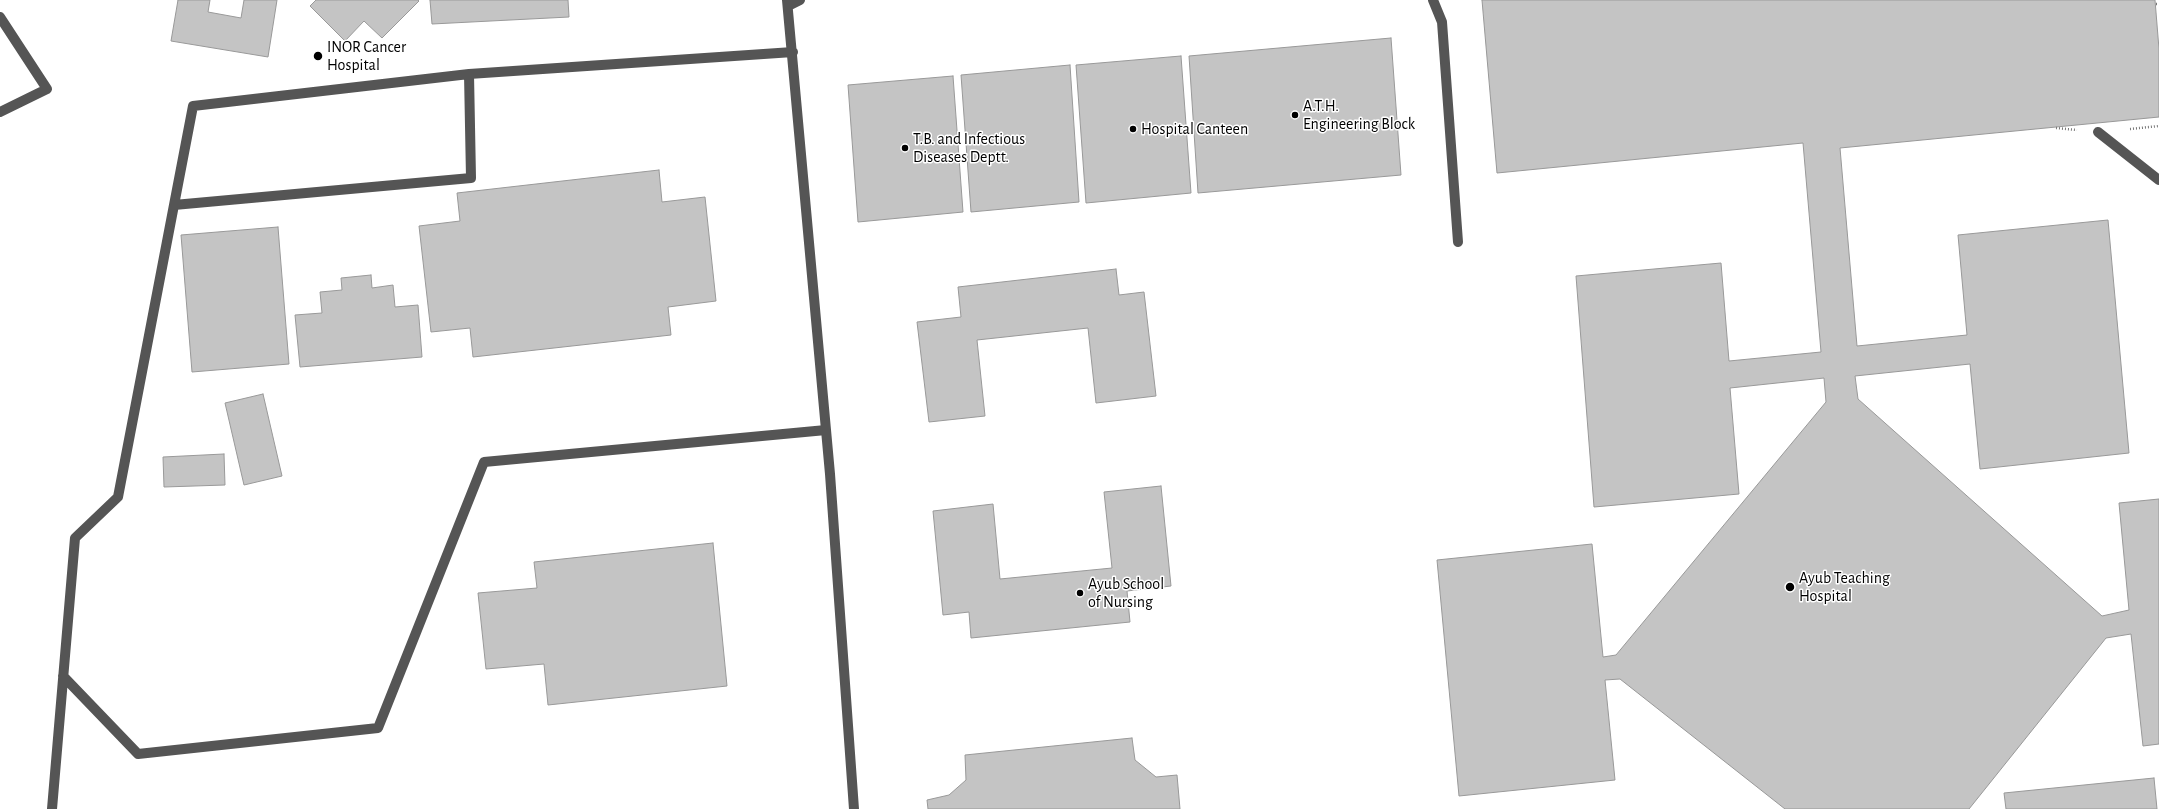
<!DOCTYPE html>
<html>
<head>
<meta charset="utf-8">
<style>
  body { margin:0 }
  canvas { display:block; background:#fff }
</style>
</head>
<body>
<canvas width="2159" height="809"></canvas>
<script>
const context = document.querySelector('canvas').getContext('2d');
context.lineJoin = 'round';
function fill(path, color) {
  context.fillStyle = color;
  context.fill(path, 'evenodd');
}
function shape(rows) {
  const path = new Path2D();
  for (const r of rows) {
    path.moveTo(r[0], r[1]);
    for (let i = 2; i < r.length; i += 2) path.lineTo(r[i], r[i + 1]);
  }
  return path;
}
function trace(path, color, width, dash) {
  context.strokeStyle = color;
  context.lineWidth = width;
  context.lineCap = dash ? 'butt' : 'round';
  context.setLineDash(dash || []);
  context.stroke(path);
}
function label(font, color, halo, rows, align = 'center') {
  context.font = font + ' "Alegreya Sans",sans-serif';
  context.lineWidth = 3;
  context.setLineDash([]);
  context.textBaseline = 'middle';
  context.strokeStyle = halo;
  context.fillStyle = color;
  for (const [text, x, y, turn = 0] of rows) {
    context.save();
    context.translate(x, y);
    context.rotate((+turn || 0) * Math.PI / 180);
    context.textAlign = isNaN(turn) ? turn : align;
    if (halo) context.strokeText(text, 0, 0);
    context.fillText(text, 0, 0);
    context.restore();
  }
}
const building = shape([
  [178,0,210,0,208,12,241,18,244,0,277,0,268,57,171,41,178,0],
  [316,0,418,0,419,1,382,38,364,21,345,41,310,6,316,0],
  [430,0,568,0,569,17,432,24,430,0],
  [1482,0,2155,0,2159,49,2159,117,1840,148,1857,346,1967,335,1958,235,2108,220,2129,453,1980,469,1970,364,1855,376,1858,399,2102,616,2129,610,2119,503,2159,499,2159,744,2143,746,2131,634,2106,638,1969,809,1785,809,1620,679,1605,680,1615,780,1459,796,1437,560,1592,544,1603,657,1616,655,1826,402,1824,378,1730,388,1739,494,1594,507,1576,276,1721,263,1729,361,1821,352,1803,143,1497,173,1482,0],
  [1391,38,1401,175,1198,193,1189,56,1391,38],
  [1181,56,1191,193,1086,203,1076,65,1181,56],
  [1070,65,1079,202,971,212,961,75,1070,65],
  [953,76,963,212,858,222,848,85,953,76],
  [659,170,662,202,705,197,716,301,668,307,671,335,473,357,470,328,431,332,419,226,460,221,457,193,659,170],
  [278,227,289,364,192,372,181,235,278,227],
  [1116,269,1119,295,1144,292,1156,396,1096,403,1088,328,977,340,985,416,929,422,917,322,961,317,958,287,1116,269],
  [371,275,372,288,393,285,395,307,418,305,422,357,300,367,295,315,322,313,320,292,342,290,341,278,371,275],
  [263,394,282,476,244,485,225,403,263,394],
  [224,454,225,485,164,487,163,457,224,454],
  [1161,486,1171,586,1127,591,1130,622,971,638,969,612,943,615,933,511,993,504,1000,579,1112,568,1104,492,1161,486],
  [713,543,727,686,548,705,544,664,486,669,478,593,537,588,534,562,713,543],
  [1132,738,1135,760,1156,777,1177,775,1180,809,928,809,927,800,949,795,966,780,965,755,1132,738],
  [2154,778,2157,809,2006,809,2004,793,2154,778]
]);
fill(building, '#c4c4c4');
trace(building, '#999', 1);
trace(shape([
  [2156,4,2159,4],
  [2056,128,2077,130],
  [2130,129,2159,126]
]), '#777', 2.5, [1, 2]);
trace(shape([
  [787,0,830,474,854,809],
  [1433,0,1442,22,1458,242],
  [788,6,800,0],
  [0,17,47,89,0,112],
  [2098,132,2159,180],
  [174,205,193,106,469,74],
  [63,676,138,754,378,728,484,462,826,430],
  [52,809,75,538,118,497,174,205,471,178,469,74,793,52]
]), '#555', 10);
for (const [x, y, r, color] of [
  [318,56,5,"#000"],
  [1295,115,4,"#000"],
  [1133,129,4,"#000"],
  [905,148,4,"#000"],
  [1790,587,5,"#000"],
  [1080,593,4,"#000"]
]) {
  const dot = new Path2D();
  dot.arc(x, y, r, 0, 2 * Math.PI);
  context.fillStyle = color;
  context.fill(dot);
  trace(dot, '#fff', 1.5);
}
label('16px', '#000', '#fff', [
  ["INOR Cancer",327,47],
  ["Hospital",327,65],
  ["A.T.H.",1303,106],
  ["Engineering Block",1303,124],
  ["Hospital Canteen",1141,129],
  ["T.B. and Infectious",913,139],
  ["Diseases Deptt.",913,157],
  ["Ayub Teaching",1799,578],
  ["Hospital",1799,596],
  ["Ayub School",1088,584],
  ["of Nursing",1088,602]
], 'left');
</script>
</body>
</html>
